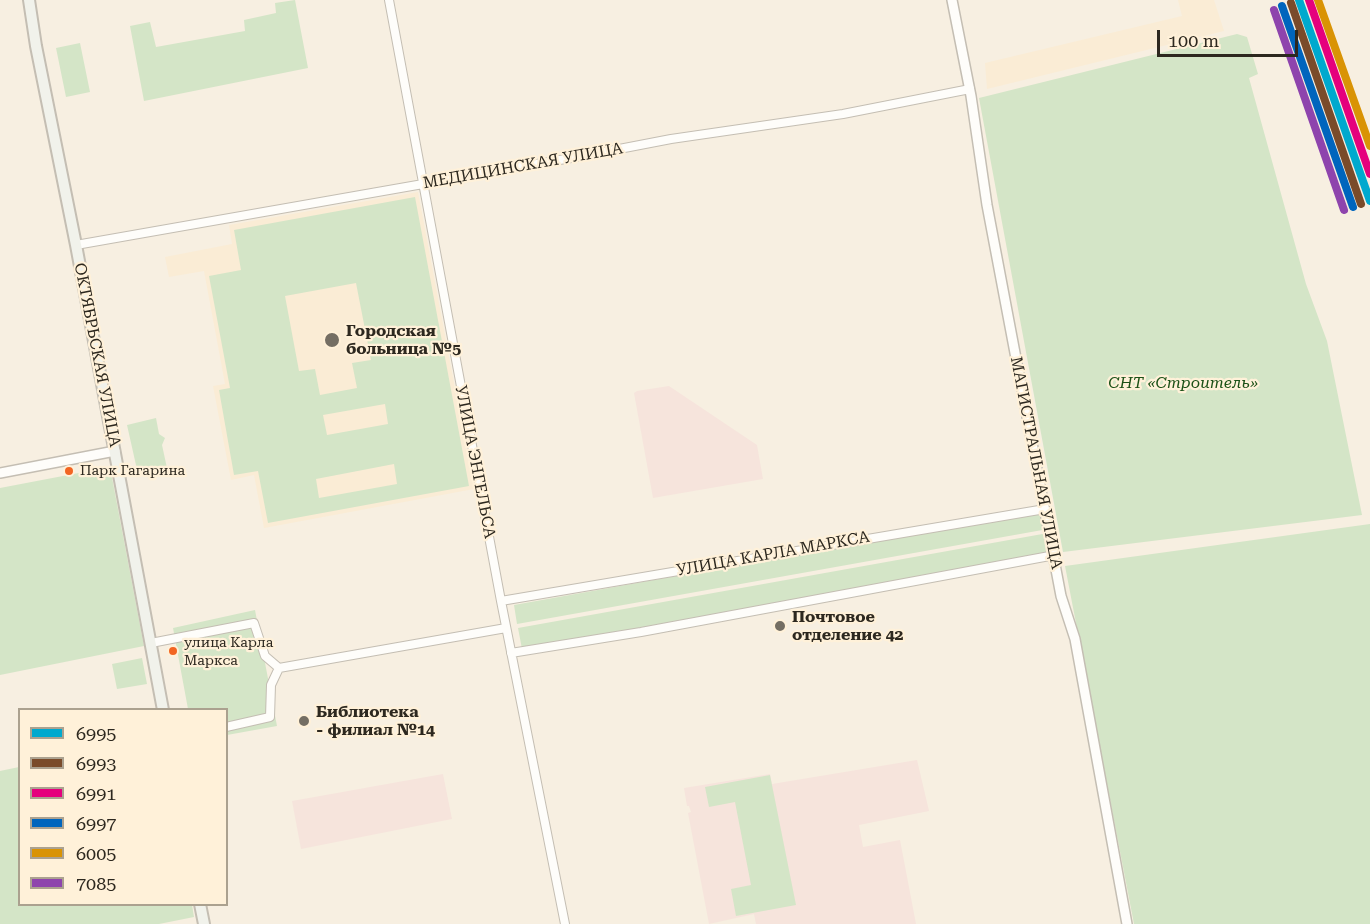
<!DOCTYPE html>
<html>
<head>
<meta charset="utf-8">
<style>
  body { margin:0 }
  #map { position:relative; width:1370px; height:924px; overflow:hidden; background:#f7efe1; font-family:"Roboto Serif",serif }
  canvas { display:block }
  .legend { position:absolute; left:18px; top:708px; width:210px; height:198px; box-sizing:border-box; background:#fff1d9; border:2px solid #aba18f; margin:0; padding:8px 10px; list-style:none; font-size:18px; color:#2d281f }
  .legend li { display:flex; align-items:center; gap:12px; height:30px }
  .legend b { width:30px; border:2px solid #aba18f }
  .scale { position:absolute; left:1157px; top:30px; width:141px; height:27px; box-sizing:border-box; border:3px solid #2d281f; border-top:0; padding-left:8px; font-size:18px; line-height:21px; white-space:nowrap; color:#2d281f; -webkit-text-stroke:4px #fff1d9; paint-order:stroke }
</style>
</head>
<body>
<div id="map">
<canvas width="1370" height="924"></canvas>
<ul class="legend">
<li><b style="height:8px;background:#00a9ce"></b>6995</li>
<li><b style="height:8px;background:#7a4b2a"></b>6993</li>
<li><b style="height:8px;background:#e5007d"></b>6991</li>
<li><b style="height:8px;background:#0065bd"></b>6997</li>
<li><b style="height:8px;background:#d99305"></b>6005</li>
<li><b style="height:8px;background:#8e44ad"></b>7085</li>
</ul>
<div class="scale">100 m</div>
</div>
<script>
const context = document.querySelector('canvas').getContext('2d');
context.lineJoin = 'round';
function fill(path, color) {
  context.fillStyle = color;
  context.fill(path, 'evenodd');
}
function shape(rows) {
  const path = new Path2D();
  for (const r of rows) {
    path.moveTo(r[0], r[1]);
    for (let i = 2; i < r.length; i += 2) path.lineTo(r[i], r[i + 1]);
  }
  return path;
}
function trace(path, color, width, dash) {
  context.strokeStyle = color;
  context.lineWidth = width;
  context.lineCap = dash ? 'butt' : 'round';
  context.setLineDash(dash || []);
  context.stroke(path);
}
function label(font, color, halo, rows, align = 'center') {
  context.font = font + ' "Roboto Serif",serif';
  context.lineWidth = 4.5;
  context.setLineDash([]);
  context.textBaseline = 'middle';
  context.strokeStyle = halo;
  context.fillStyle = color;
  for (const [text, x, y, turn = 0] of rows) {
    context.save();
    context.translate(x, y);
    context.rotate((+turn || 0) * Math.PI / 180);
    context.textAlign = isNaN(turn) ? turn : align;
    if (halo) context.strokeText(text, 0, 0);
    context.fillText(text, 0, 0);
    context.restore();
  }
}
fill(shape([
  [1178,0,1214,0,1224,31,987,89,985,63,1182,16],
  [418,192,474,489,264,528,254,475,231,480,213,386,225,384,204,271,169,277,165,257,232,244,229,225]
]), '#faecd5');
fill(shape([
  [669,386,757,445,763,479,653,498,634,393,637,391],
  [917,760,929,811,859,825,863,847,900,840,916,924,756,924,754,914,709,924,688,813,691,812,689,806,687,806,684,788,770,774,772,784],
  [443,774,452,819,301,849,292,801]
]), '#f6e4dc');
fill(shape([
  [295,0,308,68,144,101,130,26,150,22,156,47,245,31,244,20,276,13,275,3],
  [1237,34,1247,37,1258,74,1249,78,1306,284,1327,341,1362,515,1063,552,979,98],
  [80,43,90,92,66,97,56,48],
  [415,197,469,486,268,523,258,471,234,475,219,390,230,388,209,276,241,270,234,230],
  [356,283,371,360,352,363,357,388,320,395,315,369,299,371,285,296],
  [385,404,388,424,327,435,323,415],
  [394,464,397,484,319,498,316,479],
  [156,418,159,434,165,438,162,445,167,468,138,474,127,425],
  [110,467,144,646,0,675,0,488],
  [1044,510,1048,529,517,624,514,605],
  [1370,524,1370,924,1134,924,1065,566],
  [1048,533,1052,554,522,649,518,628],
  [255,610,277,726,227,735,226,710,188,709,173,628],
  [142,658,147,684,117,689,112,664],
  [19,767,20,904,192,905,194,917,159,924,0,924,0,771],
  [770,775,796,905,736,916,731,889,751,885,735,802,709,807,705,787]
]), '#d4e5c7');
const minor = shape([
  [389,0,501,601,565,924],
  [76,245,588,155,671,139,843,114,970,89],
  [501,601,1045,509],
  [151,643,254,623,265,656,279,668,271,685,270,717,226,727],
  [511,653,641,632,1055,555],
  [279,668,506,628]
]);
const tertiary = shape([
  [952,0,971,96,987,205,1061,596,1075,639,1127,924],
  [0,473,115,451]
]);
const secondary = shape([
  [29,0,36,46,76,245,163,710],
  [200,904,204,924]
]);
trace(minor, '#c4beb3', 10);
trace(tertiary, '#c4beb3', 12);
trace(secondary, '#c4beb3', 14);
trace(minor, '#fefdfa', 8);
trace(tertiary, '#fefdfa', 9);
trace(secondary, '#f1f2eb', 10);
trace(shape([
  [1299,0,1370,201]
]), '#00a9ce', 8);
trace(shape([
  [1291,3,1361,204]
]), '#7a4b2a', 8);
trace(shape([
  [1309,0,1370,174]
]), '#e5007d', 8);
trace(shape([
  [1282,6,1353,207]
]), '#0065bd', 8);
trace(shape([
  [1318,0,1370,146]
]), '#d99305', 8);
trace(shape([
  [1274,10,1344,210]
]), '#8e44ad', 8);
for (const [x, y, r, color] of [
  [332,340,8,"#746e63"],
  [69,471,5,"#f26522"],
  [780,626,6,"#746e63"],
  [173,651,5,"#f26522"],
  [304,721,6,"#746e63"]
]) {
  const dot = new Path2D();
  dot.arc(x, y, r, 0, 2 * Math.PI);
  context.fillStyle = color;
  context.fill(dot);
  trace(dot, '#fff1d9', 2);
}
label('14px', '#2d281f', '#fff1d9', [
  ["Парк Гагарина",80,471],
  ["улица Карла",184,643],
  ["Маркса",184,661]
], 'left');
label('16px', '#2d281f', '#fff1d9', [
  ["МЕДИЦИНСКАЯ УЛИЦА",523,166,-10],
  ["ОКТЯБРЬСКАЯ УЛИЦА",97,355,79],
  ["УЛИЦА ЭНГЕЛЬСА",475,462,79],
  ["МАГИСТРАЛЬНАЯ УЛИЦА",1036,463,79],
  ["УЛИЦА КАРЛА МАРКСА",773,554,-10]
]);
label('bold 16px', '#2d281f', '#fff1d9', [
  ["Городская",346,331],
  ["больница №5",346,349],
  ["Почтовое",792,617],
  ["отделение 42",792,635],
  ["Библиотека",316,712],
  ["- филиал №14",316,730]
], 'left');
label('italic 16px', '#1c5117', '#fff1d9', [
  ["СНТ «Строитель»",1183,383]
]);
</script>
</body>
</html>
